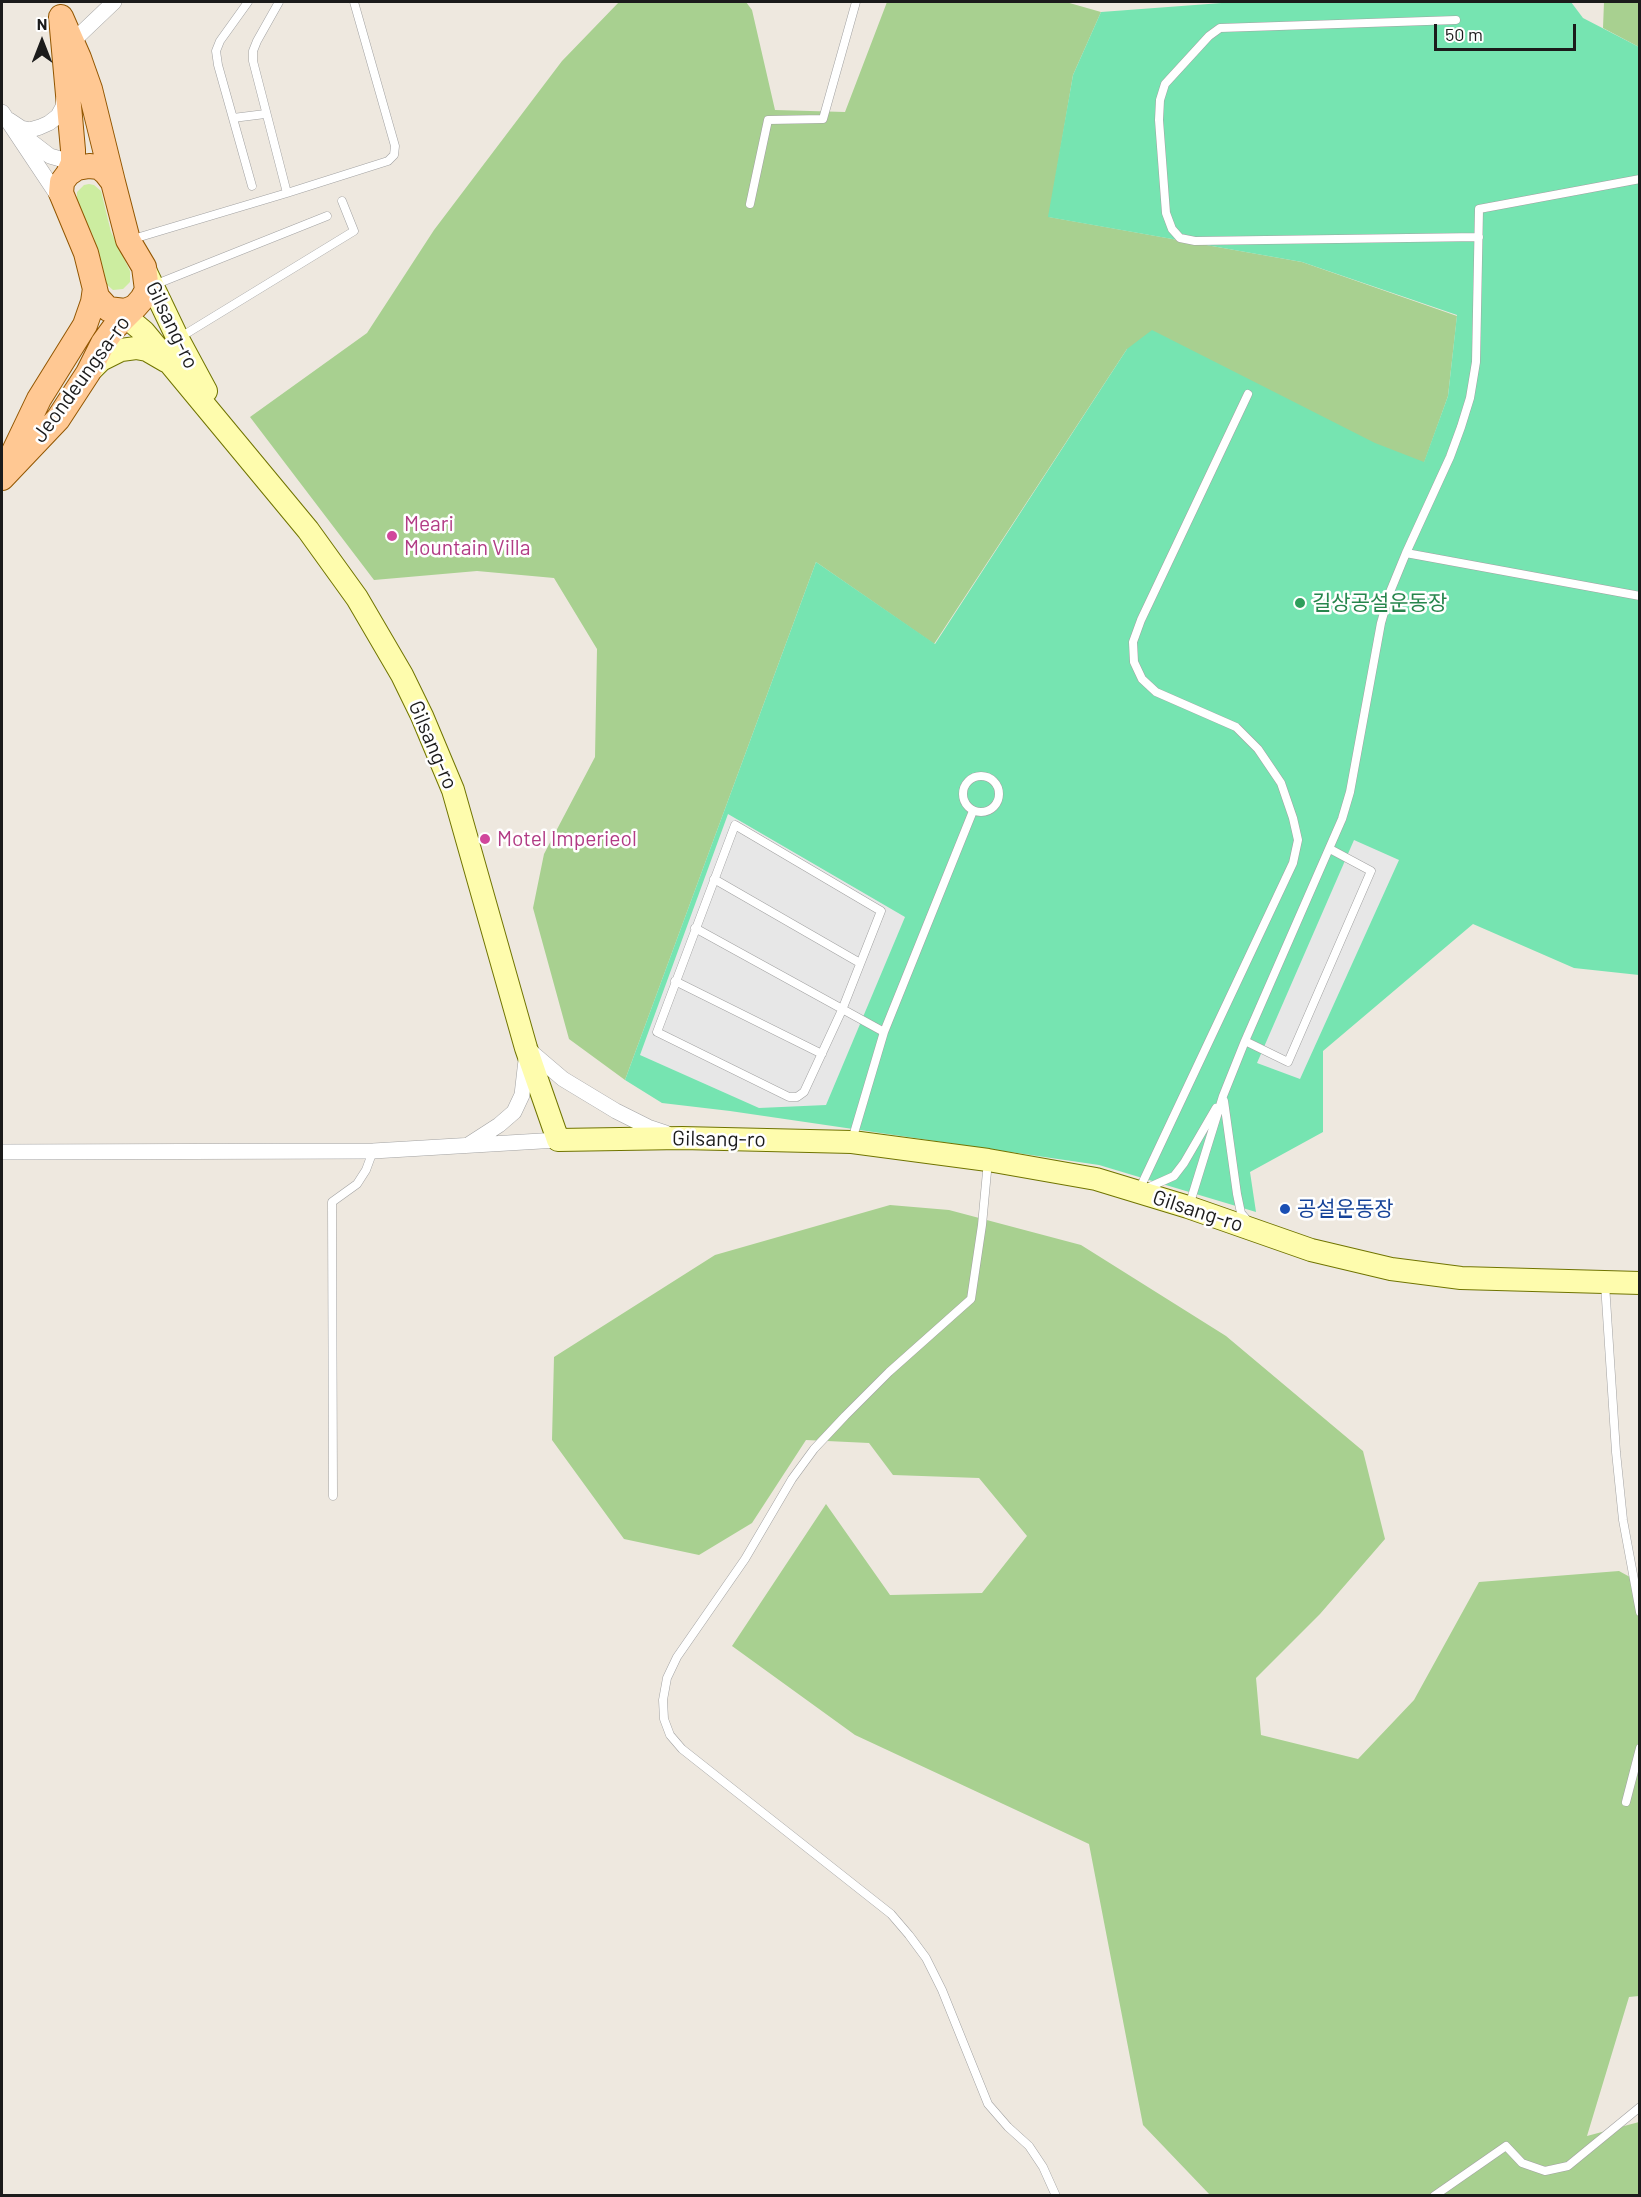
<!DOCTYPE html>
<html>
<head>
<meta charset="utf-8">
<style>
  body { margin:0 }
  #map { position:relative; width:1641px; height:2197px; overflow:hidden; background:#eee8df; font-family:Barlow,sans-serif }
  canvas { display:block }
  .frame { position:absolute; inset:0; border:3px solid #1b1b1b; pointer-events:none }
  .north { position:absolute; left:12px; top:12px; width:60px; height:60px; -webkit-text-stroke:4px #fff; paint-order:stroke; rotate:0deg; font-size:16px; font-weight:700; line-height:24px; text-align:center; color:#1b1b1b }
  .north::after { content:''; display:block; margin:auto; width:21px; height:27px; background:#1b1b1b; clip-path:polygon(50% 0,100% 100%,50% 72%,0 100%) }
  .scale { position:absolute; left:1434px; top:24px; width:142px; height:27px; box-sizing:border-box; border:3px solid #1b1b1b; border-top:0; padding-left:8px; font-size:18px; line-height:21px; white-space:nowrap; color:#1b1b1b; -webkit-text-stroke:4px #fff; paint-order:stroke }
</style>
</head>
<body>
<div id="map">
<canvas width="1641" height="2197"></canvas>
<div class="frame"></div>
<div class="north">N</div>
<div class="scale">50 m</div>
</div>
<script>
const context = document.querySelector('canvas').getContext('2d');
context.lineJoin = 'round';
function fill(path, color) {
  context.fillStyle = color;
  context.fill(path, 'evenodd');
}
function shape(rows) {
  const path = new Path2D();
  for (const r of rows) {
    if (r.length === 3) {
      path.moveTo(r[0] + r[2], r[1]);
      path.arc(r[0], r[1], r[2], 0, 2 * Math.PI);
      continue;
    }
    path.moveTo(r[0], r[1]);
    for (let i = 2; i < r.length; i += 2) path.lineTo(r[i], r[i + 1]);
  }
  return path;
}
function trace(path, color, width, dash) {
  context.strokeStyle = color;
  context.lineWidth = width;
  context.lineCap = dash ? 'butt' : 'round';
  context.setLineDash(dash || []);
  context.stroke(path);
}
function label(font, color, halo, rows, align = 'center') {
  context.font = font + ' Barlow,"Noto Sans KR",sans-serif';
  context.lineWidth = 5;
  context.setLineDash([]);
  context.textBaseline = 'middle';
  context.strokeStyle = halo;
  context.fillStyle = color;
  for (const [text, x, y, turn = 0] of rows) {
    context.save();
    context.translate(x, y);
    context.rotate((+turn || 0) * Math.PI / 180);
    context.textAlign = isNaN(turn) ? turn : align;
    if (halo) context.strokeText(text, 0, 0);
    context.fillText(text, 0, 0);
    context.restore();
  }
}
fill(shape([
  [89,184,94,185,101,191,111,232,130,271,130,282,123,289,113,290,105,283,94,238,77,202,77,192,84,185]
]), '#cceda0');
fill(shape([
  [619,2,746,2,752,10,775,110,845,112,887,2,1066,2,1101,12,1073,75,1049,217,1302,262,1457,316,1448,396,1424,463,1127,349,934,644,816,562,625,1080,569,1039,533,908,544,854,595,757,597,649,554,578,477,571,374,580,250,417,367,333,434,230,562,61],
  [1604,2,1639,2,1639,47,1603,28],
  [890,1205,949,1210,1081,1245,1226,1336,1363,1451,1385,1539,1320,1614,1256,1678,1261,1735,1358,1759,1414,1700,1479,1582,1619,1571,1639,1582,1639,1996,1629,1997,1587,2136,1639,2122,1639,2195,1210,2195,1143,2125,1089,1844,855,1735,732,1646,826,1504,890,1595,982,1593,1027,1536,979,1478,893,1475,869,1443,806,1440,752,1523,699,1555,624,1539,552,1440,554,1357,715,1255]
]), '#a8d090');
fill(shape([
  [1235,2,1571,2,1583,18,1639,47,1639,975,1574,968,1473,924,1323,1051,1323,1132,1250,1172,1256,1212,1099,1165,730,1111,662,1103,625,1080,816,562,935,644,1127,349,1152,330,1375,443,1424,462,1448,396,1457,315,1302,262,1048,217,1073,75,1101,12]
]), '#76e4b1');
fill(shape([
  [728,814,905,917,826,1105,759,1108,640,1055],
  [1354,840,1399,860,1300,1079,1257,1063]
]), '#e7e7e7');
const lane = shape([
  [248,2,220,41,216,51,218,65,252,186],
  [279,2,257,41,253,51,253,61,287,193],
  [1456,20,1220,28,1209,36,1165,84,1160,100,1159,120,1166,213,1172,229,1180,238,1195,241,1479,237],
  [233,118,265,114],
  [750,204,768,120,823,119,856,2],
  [133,239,287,193,388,161,394,155,395,146,354,2],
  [154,285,327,216],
  [179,338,354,231,342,201],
  [1406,553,1640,596],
  [981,794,18],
  [735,825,881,911,842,1010,804,1092,797,1097,789,1097,657,1032,735,825],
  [714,879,860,963],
  [695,928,884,1032],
  [675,981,822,1054],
  [1245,1041,1288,1062,1371,871,1330,849],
  [1224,1101,1237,1194,1241,1213,1247,1220],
  [852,1140,884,1032,973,811],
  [988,1161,982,1225,971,1299,889,1372,845,1416,814,1449,792,1479,745,1559,677,1657,667,1678,663,1700,664,1719,670,1735,682,1749,891,1914,909,1935,926,1958,942,1990,988,2104,1008,2127,1029,2146,1043,2167,1056,2196],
  [1145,1189,1174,1176,1184,1163,1216,1108],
  [1139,1190,1293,863,1298,840,1293,818,1281,783,1258,749,1236,727,1156,692,1142,679,1134,662,1133,642,1141,620,1248,394],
  [1189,1206,1223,1096,1245,1041,1342,819,1350,792,1381,623,1390,592,1406,553,1450,457,1461,427,1470,398,1476,362,1479,209,1640,179],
  [1605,1284,1616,1452,1623,1520,1640,1612],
  [333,1496,332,1202,357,1184,366,1170,373,1151],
  [1626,1802,1640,1748],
  [1434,2196,1506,2146,1522,2163,1545,2171,1568,2166,1640,2107]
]);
const street = shape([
  [72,42,114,2],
  [2,112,60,199],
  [9,120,21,128,30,130,40,127,49,123,58,116,63,107,64,98],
  [24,136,50,156,81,165],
  [529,1050,563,1079,616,1111,648,1127,666,1133],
  [468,1145,499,1125,514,1112,522,1095,526,1060],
  [2,1152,373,1151,558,1140]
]);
const secondary = shape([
  [144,268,178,339,206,391],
  [115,311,125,316,144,332,308,530,357,598,402,675,422,716,453,790,526,1048,558,1140,682,1138,852,1142,988,1160,1096,1179,1188,1207,1311,1250,1391,1269,1461,1278,1640,1283],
  [88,373,101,360,121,350,136,348,147,350,166,361]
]);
const primary = shape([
  [89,166,99,167,106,173,113,182,128,240,144,267,147,290,142,299,135,307,125,311,108,309,97,297,86,253,61,193,62,182,68,174,77,168,89,166],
  [68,174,73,163,73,150,61,17,79,58,90,89,113,182],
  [7,466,39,399,85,325,93,302,95,288],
  [2,478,58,419,88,373,103,343,114,328,135,307]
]);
trace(lane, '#a2a2a2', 9);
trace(street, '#a2a2a2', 16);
trace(secondary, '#707400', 24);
trace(primary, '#925600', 26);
trace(lane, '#fff', 8);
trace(street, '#fff', 15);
trace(secondary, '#fefcad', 22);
trace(primary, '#ffc893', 24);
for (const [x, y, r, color] of [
  [392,536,6,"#d1479c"],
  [1300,603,6,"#2e9e5b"],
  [485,839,6,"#d1479c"],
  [1285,1209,6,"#1a4fb4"]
]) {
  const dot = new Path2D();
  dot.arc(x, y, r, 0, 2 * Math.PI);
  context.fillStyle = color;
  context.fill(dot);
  trace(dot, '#fff', 2);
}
label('21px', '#1b1b1b', '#fff', [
  ["Gilsang-ro",172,325,64],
  ["Jeondeungsa-ro",81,379,-54],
  ["Gilsang-ro",433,745,67],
  ["Gilsang-ro",719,1139,1],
  ["Gilsang-ro",1198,1211,18]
]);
label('21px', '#b23c85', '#fff', [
  ["Meari",404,524],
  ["Mountain Villa",404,548],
  ["Motel Imperieol",497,839]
], 'left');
label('21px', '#27864d', '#fff', [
  ["길상공설운동장",1312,603]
], 'left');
label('21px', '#164399', '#fff', [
  ["공설운동장",1297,1209]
], 'left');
</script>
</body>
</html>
